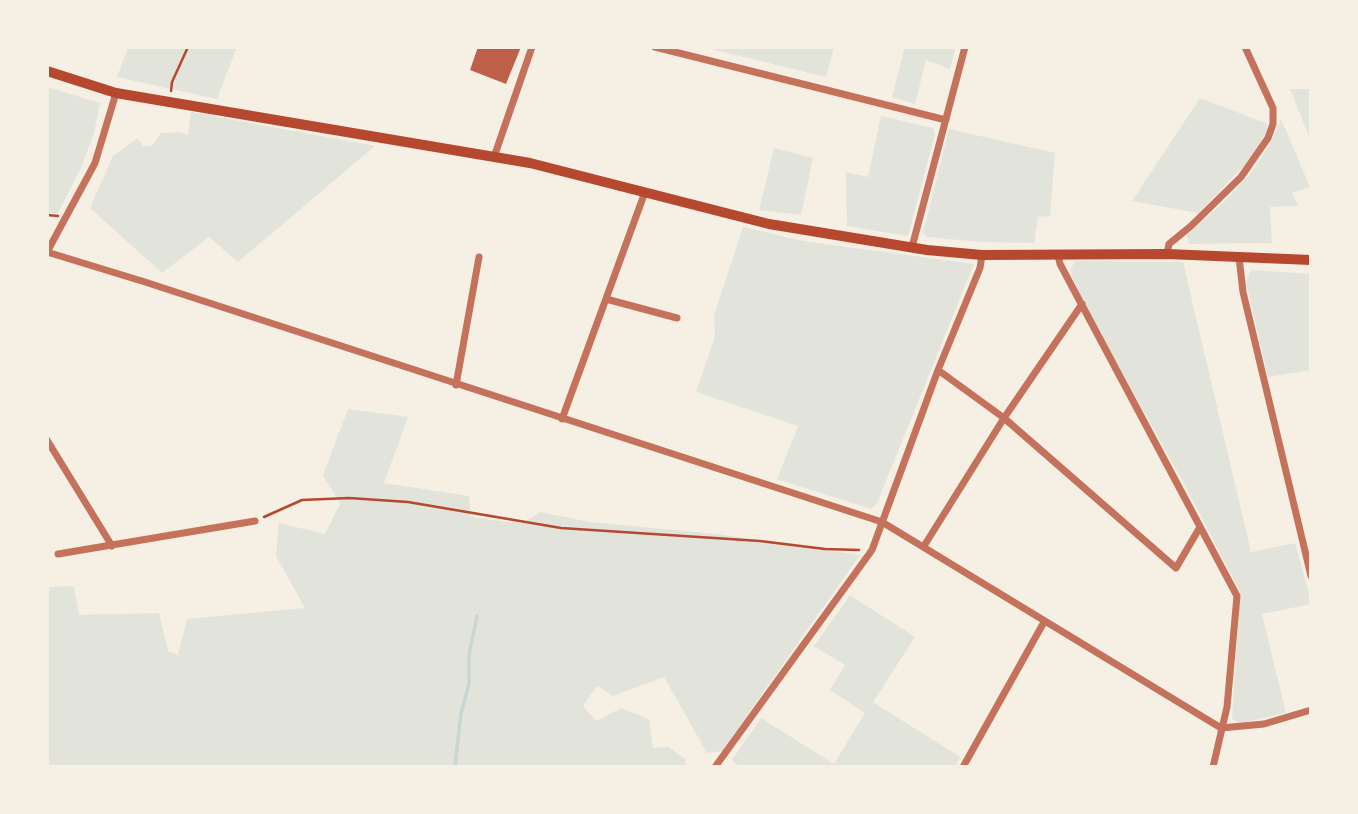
<!DOCTYPE html>
<html>
<head>
<meta charset="utf-8">
<style>
  body { margin:0 }
  #map { position:relative; width:1358px; height:814px; overflow:hidden; background:#f6efe4; font-family:Poppins,sans-serif }
  canvas { display:block }
  .frame { position:absolute; inset:0; border:49px solid #f6efe4; pointer-events:none }
</style>
</head>
<body>
<div id="map">
<canvas width="1358" height="814"></canvas>
<div class="frame"></div>
</div>
<script>
const context = document.querySelector('canvas').getContext('2d');
context.lineJoin = 'round';
function fill(path, color) {
  context.fillStyle = color;
  context.fill(path, 'evenodd');
}
function shape(rows) {
  const path = new Path2D();
  for (const r of rows) {
    path.moveTo(r[0], r[1]);
    for (let i = 2; i < r.length; i += 2) path.lineTo(r[i], r[i + 1]);
  }
  return path;
}
function trace(path, color, width, dash) {
  context.strokeStyle = color;
  context.lineWidth = width;
  context.lineCap = dash ? 'butt' : 'round';
  context.setLineDash(dash || []);
  context.stroke(path);
}
fill(shape([
  [128,47,237,47,217,99,117,77],
  [703,47,834,47,826,77],
  [905,47,956,47,950,69,926,60,915,104,892,97],
  [47,87,100,103,94,133,81,168,58,213,47,213],
  [1290,89,1311,89,1311,141],
  [1200,98,1268,124,1266,133,1246,164,1198,213,1132,201],
  [191,112,375,146,238,262,209,237,162,273,90,208,113,156,138,138,143,146,152,146,161,133,179,132,188,135],
  [881,116,933,128,935,134,908,236,847,226,846,172,868,177],
  [1281,119,1310,187,1292,193,1298,206,1270,207,1272,243,1189,244,1187,235,1225,201,1251,173,1268,148],
  [949,129,1055,153,1050,216,1038,217,1034,243,980,242,927,237,923,233],
  [774,148,813,158,801,215,759,210],
  [743,227,803,241,974,264,877,503,871,509,777,479,798,426,696,392,715,337,714,316],
  [1075,261,1183,262,1251,552,1295,543,1311,601,1311,604,1262,614,1286,713,1240,723,1232,719,1240,592,1188,491,1092,318,1071,275,1071,269],
  [1251,270,1311,274,1311,370,1268,377,1246,282],
  [348,409,408,417,384,483,469,496,471,517,521,524,540,512,590,522,717,534,860,555,722,751,707,753,664,677,613,696,597,686,583,706,596,721,621,708,649,719,653,748,669,747,685,759,687,767,47,767,47,587,74,586,79,615,159,613,168,651,178,655,187,619,305,608,276,556,279,523,325,534,340,504,323,475],
  [850,595,915,637,873,702,960,757,955,767,740,767,732,760,761,718,834,764,865,713,830,690,845,665,814,646]
]), '#e2e4dc');
trace(shape([
  [455,767,461,713,469,684,469,655,477,616]
]), '#c9d6d2', 3.5);
fill(shape([
  [478,47,521,47,506,84,470,70]
]), '#bf614a');
trace(shape([
  [171,91,172,82,188,47],
  [47,215,58,216],
  [264,517,302,500,349,498,408,502,561,528,760,541,825,549,859,550]
]), '#b5482f', 2.5);
trace(shape([
  [655,47,946,120],
  [494,157,532,47],
  [912,247,965,47],
  [47,252,145,282,882,522,1221,728,1264,724,1311,710],
  [47,252,95,163,116,93],
  [1167,254,1169,244,1191,226,1241,177,1268,138,1273,124,1273,108,1245,47],
  [1058,255,1060,264,1237,596,1227,707,1213,767],
  [1239,257,1243,292,1311,576],
  [606,299,677,318],
  [938,370,1004,418,1176,568,1200,527],
  [456,385,479,257],
  [562,419,645,192],
  [47,440,112,546],
  [924,546,1004,418,1082,304],
  [58,554,255,521],
  [715,767,872,550,938,370,980,268,982,255],
  [963,767,1044,622]
]), '#c5725c', 7);
trace(shape([
  [47,71,116,93,530,163,769,224,927,250,982,255,1167,254,1311,260]
]), '#b5482f', 10);
</script>
</body>
</html>
